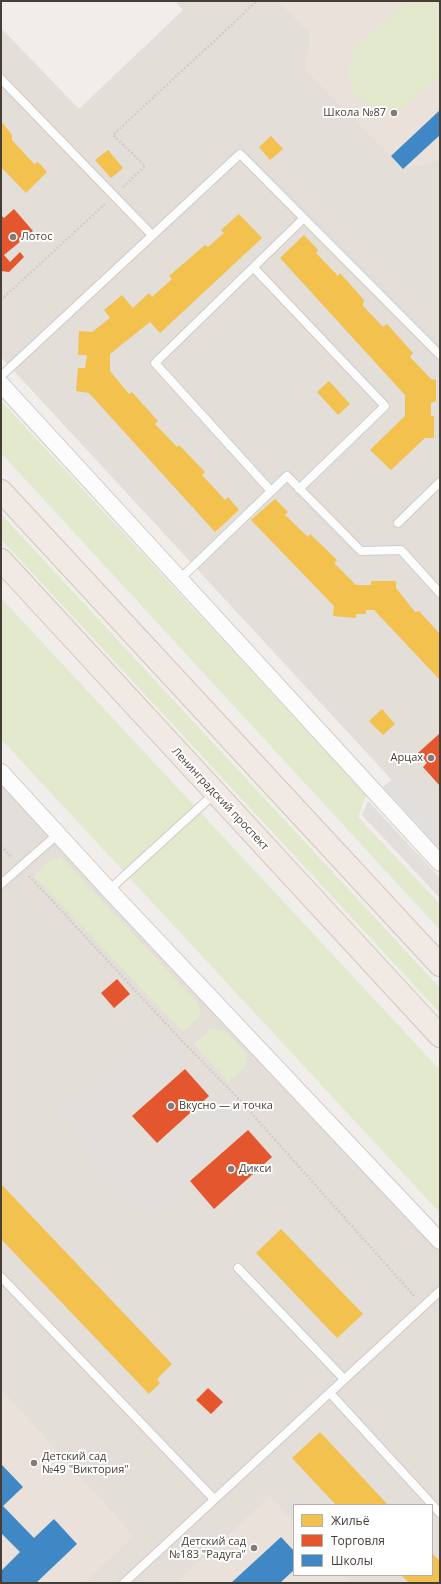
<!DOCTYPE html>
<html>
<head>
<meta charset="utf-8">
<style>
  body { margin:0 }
  #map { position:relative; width:441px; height:1584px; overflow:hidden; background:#f0edeb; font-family:"Open Sans",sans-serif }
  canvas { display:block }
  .frame { position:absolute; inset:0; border:2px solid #463d37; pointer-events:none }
  .legend { position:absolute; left:293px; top:1504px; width:140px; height:72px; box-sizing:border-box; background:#fff; border:1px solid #b5b1af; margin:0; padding:5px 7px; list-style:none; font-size:12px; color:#463d37 }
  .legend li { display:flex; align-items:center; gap:8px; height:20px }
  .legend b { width:20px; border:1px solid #b5b1af }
</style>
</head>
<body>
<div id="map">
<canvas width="441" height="1584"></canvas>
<div class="frame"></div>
<ul class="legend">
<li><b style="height:11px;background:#f2c14e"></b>Жильё</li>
<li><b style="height:11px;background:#e4572e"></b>Торговля</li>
<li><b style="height:11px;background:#3f88c5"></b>Школы</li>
</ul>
</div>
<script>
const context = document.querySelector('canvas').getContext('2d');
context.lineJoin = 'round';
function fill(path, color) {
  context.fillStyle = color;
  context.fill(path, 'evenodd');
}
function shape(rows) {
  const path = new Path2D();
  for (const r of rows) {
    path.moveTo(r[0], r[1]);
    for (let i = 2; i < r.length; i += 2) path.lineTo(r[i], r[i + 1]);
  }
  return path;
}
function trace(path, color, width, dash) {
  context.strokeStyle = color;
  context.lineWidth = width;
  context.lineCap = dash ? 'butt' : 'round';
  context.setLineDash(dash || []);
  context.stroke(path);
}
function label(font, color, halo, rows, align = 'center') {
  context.font = font + ' "Open Sans",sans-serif';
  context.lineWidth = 4;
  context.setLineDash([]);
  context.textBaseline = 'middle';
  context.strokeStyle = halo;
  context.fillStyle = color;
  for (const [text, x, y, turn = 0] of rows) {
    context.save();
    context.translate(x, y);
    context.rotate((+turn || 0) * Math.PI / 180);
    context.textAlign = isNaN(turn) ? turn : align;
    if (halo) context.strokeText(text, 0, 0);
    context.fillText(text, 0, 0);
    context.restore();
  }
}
fill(shape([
  [175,1,440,1,440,832,1,357,1,28,79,109,183,10],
  [1,769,440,1241,440,1583,1,1583],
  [294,1505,432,1505,432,1575,294,1575]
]), '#e3ded8');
fill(shape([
  [278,1,440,1,440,161,403,169,306,71,310,34],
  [1,1389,134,1536,85,1583,1,1583],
  [270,1496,294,1522,294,1575,343,1575,351,1583,176,1583]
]), '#eae2da');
fill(shape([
  [408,1,440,1,440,75,400,110,388,110,373,107,353,92,350,80,349,67,352,54,355,49],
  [1,401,366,795,358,817,440,904,440,930,1,453],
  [1,514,440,988,440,1013,1,539],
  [1,598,440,1070,440,1213,1,739],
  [61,857,199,1004,200,1015,183,1032,34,876,49,860],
  [211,1029,224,1031,247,1054,245,1067,228,1082,194,1044]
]), '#e3e9cc');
fill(shape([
  [397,775,440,822,440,849,383,787],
  [1,789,41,832,14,858,1,843],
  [368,801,440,878,440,898,362,815],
  [162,1028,189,1059,123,1120,153,1155,225,1091,251,1121,149,1212,65,1119]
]), '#e2dedc');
fill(shape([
  [1,121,12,135,12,140,34,164,38,162,47,172,26,193,1,167],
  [271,136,283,149,270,160,259,147],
  [108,150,123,168,111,178,95,160],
  [239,214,262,238,160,333,150,322,110,354,110,371,129,394,132,392,158,421,155,424,177,447,179,445,205,472,202,475,225,500,228,497,239,510,215,532,89,393,76,391,78,368,85,368,87,355,78,355,79,331,92,332,110,318,104,310,122,295,133,308,149,293,152,297,172,279,169,276,205,245,208,247,224,233,221,230],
  [304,235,318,250,316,253,338,276,340,273,364,300,363,306,383,327,387,324,413,353,410,357,431,379,436,380,436,401,431,403,431,416,434,416,434,438,425,438,391,470,370,450,405,416,405,395,280,258],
  [329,381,350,404,338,415,317,392],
  [275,499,288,512,285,515,308,537,310,534,337,560,334,563,356,585,371,585,371,581,396,581,396,588,415,612,419,611,440,634,440,680,374,610,366,610,366,614,356,614,356,618,333,616,334,606,251,520],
  [382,709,395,724,383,735,369,721],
  [1,1184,172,1364,157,1379,160,1383,149,1394,1,1239],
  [281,1229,363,1314,337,1338,256,1253],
  [320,1432,388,1505,336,1505,292,1458],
  [432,1553,440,1561,440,1583,409,1583,401,1575,432,1575]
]), '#f2c14e');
fill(shape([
  [14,209,33,231,4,255,10,262,20,252,24,257,9,272,1,271,1,215,4,218],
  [440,733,440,786,423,767,427,763,418,753],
  [117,979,130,994,114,1008,101,993],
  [185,1069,209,1096,157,1143,132,1116],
  [248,1130,272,1157,214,1209,190,1181],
  [208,1388,223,1402,211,1414,196,1400]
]), '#e4572e');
fill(shape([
  [440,110,440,135,403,169,391,156],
  [1,1464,23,1487,3,1506,34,1538,54,1519,77,1544,36,1583,1,1583,1,1571,20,1552,1,1533],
  [281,1537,294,1551,294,1570,281,1582,283,1583,231,1583]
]), '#3f88c5');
const service = shape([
  [1,79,152,235],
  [254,268,385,406,299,489],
  [1,376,240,154,440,355],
  [271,491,155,363,303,219],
  [398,523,440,482],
  [180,579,287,476,361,551,401,550,440,593],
  [1,884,58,834],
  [109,890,214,794],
  [238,1268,344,1379],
  [1,1277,214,1499],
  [330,1393,440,1513],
  [124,1583,440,1291]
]);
const minor = shape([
  [1,384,440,863],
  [1,772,109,890,440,1241]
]);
const primary = shape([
  [1,491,440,965],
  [1,560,440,1036]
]);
trace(service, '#cecbc8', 10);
trace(minor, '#cecbc8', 18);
trace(primary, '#d1c5b9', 24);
trace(shape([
  [123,187,145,166,113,135,257,1],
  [1,300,105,204],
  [1,846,12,858],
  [29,876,183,1042,236,1096,415,1297]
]), '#d1cdcb', 2.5, [2, 2]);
trace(service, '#fdfcfc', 8);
trace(minor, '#fdfcfc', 16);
trace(primary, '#f1eae4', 22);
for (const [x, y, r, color] of [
  [394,113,4,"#827b76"],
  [13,237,4,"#827b76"],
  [431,758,4,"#827b76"],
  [171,1106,4,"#827b76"],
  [231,1169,4,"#827b76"],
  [34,1463,4,"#827b76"],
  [254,1548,4,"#827b76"]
]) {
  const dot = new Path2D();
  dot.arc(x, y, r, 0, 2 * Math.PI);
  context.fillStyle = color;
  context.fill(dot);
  trace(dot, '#fff', 1.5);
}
label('11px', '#463d37', '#fff', [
  ["Школа №87",386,113,"right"],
  ["Лотос",21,237],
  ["Арцах",423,758,"right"],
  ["Вкусно — и точка",179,1106],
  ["Дикси",239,1169],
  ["Детский сад",42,1457],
  ["№49 \"Виктория\"",42,1470],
  ["Детский сад",246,1542,"right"],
  ["№183 \"Радуга\"",246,1555,"right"]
], 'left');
label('11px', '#463d37', '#fff', [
  ["Ленинградский проспект",220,799,47]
]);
</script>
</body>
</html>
